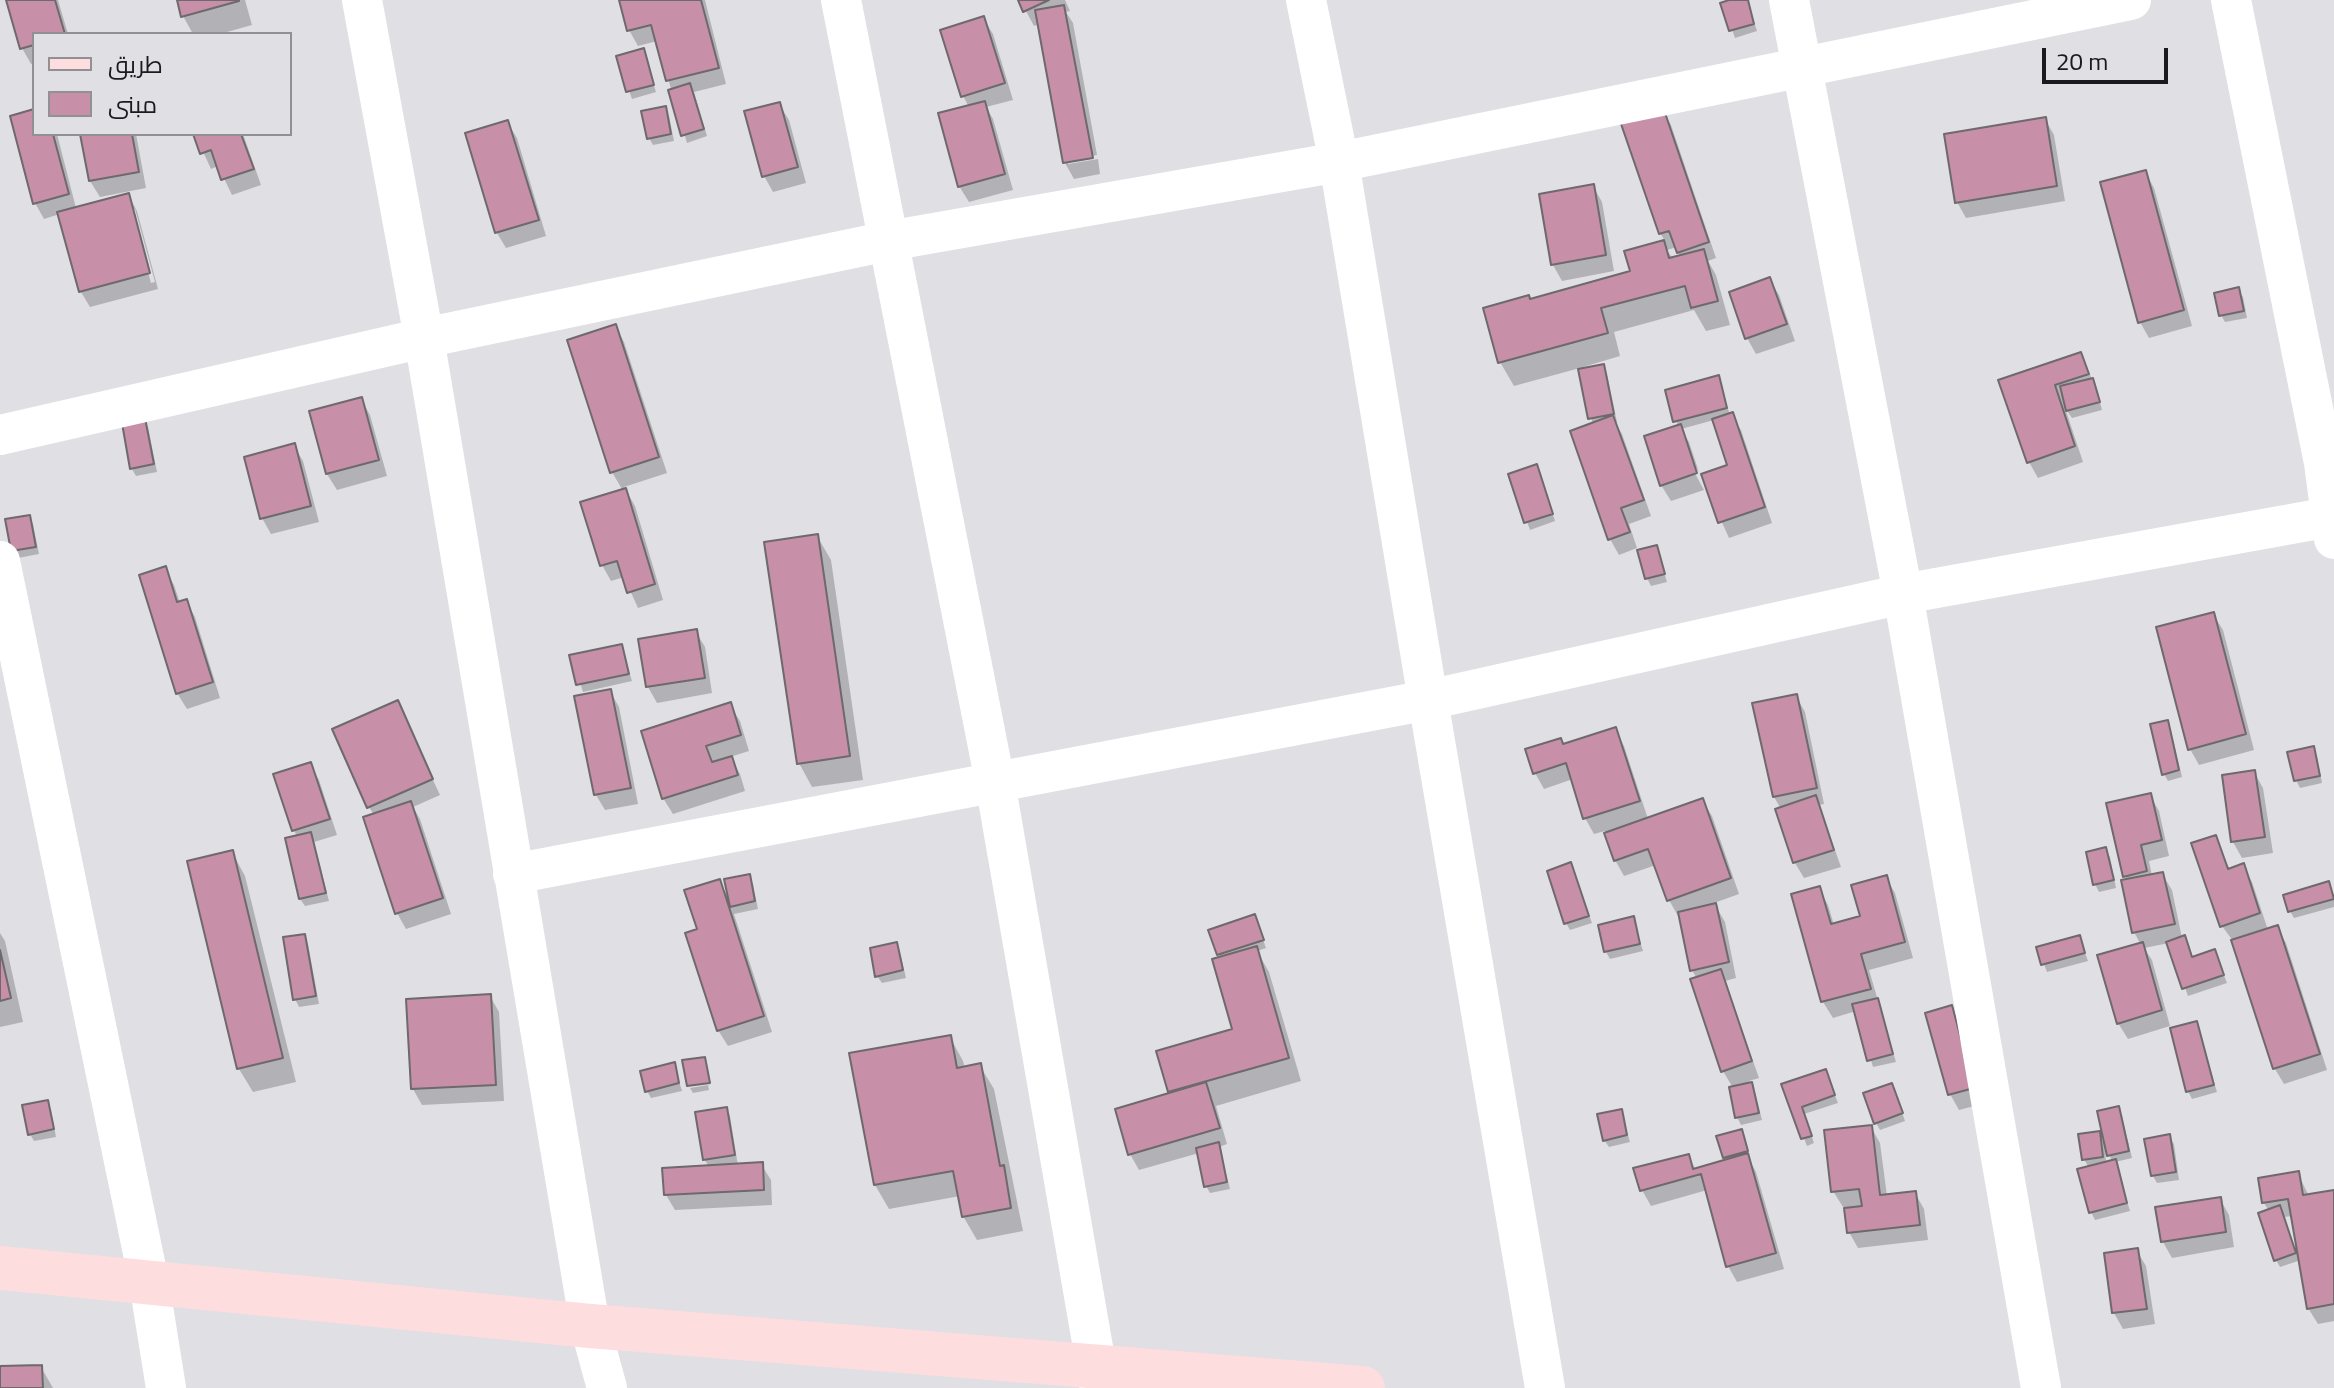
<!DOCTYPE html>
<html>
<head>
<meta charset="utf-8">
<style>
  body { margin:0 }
  #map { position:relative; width:2334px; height:1388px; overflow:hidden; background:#dfdfe4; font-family:Georgia,Cairo,serif }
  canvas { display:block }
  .legend { position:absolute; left:32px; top:32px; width:260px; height:104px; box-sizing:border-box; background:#dfdfe4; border:2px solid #919194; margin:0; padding:10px 14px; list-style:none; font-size:24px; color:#1b1b1d }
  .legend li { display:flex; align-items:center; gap:16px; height:40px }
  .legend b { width:40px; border:2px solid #919194 }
  .scale { position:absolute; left:2042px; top:48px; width:126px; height:36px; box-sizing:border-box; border:4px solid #1b1b1d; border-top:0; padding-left:10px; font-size:24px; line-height:28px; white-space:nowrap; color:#1b1b1d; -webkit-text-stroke:6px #dfdfe4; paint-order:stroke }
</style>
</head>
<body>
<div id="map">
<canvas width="2334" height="1388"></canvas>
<ul class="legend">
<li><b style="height:10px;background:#fedddf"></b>طريق</li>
<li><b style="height:22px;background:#c78fa8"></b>مبنى</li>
</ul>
<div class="scale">20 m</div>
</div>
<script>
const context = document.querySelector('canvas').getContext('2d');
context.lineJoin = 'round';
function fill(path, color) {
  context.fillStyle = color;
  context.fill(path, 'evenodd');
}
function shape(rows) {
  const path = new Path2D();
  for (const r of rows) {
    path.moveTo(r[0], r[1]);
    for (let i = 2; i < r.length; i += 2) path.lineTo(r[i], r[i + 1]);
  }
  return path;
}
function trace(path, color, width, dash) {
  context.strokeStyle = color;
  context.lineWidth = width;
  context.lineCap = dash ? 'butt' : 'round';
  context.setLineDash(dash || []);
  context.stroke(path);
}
fill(shape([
  [8,0,58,0,68,34,34,34,34,63,31,64,22,48],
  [179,0,245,0,252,25,220,34,193,34,183,16],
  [621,0,705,0,726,84,694,92,707,136,687,143,657,41,638,46,629,30],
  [1020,0,1065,0,1070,11,1066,12,1073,23,1097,155,1068,160,1068,164,1098,159,1100,174,1074,179,1065,163,1040,24,1034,26],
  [1736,0,1747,0,1757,31,1735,38,1723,4],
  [983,18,993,34,1013,100,986,107,993,119,1013,190,969,202,959,186,969,107,963,96],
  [643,51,656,92,632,99,618,58],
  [779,104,789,120,806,183,773,192,764,176],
  [665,109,669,116,674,141,653,145,649,138],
  [1662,109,1671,125,1716,258,1708,261,1716,275,1730,325,1706,331,1694,310,1614,332,1620,356,1583,367,1584,370,1603,366,1607,374,1617,422,1615,422,1622,434,1651,516,1629,524,1637,548,1619,555,1610,539,1593,425,1580,368,1514,386,1500,362,1530,301,1632,273,1626,252,1665,241,1660,233],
  [1677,247,1680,257,1673,259,1667,250],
  [34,112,34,134,57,134,76,208,128,195,137,211,158,289,90,307,81,292,60,214,44,219,35,203,13,117],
  [131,209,135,209,155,282,151,283],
  [2045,119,2054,135,2065,201,1966,218,1957,202],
  [507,122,517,138,546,236,506,248,497,233,467,134],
  [82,134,136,134,146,188,100,197,90,181],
  [195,134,243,134,261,185,232,195,218,166,211,169],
  [2145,172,2154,188,2192,326,2149,338,2140,322],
  [1593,186,1602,202,1614,271,1562,281,1553,265,1541,195],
  [1770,280,1779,295,1795,341,1756,354,1747,338],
  [2238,290,2243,297,2247,318,2225,322,2221,315],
  [615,326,624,342,667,473,624,487,635,506,663,600,638,608,624,577,611,581,602,565,623,491,612,472],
  [2080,354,2096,387,2102,410,2072,418,2065,408,2083,462,2038,478,2029,462,2001,381],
  [1718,377,1730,415,1741,430,1772,523,1729,538,1701,476,1729,466,1714,420,1681,429,1689,442,1699,472,1694,464,1691,466,1704,490,1671,501,1661,485,1678,427,1668,391],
  [361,399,370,415,387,476,337,490,327,474],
  [144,420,148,427,157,472,136,476,132,469,124,424],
  [294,446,303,461,319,522,271,534,262,518],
  [1540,474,1555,521,1530,530,1510,475],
  [29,517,33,524,39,554,18,558,13,551],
  [817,536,831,560,863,780,812,787,799,763],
  [1656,547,1667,582,1651,586,1647,578],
  [165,569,174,585,180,603,186,601,195,617,220,698,187,709,177,693],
  [2213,614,2223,630,2254,750,2199,765,2190,749],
  [696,632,705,647,712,693,657,703,648,687,640,641],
  [621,646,632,681,583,692,572,657],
  [610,691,619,707,638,804,605,810,596,795],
  [1796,696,1805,712,1824,804,1819,805,1841,867,1804,878,1795,863,1778,810,1781,809,1774,797,1754,705],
  [397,703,440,795,413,807,420,819,451,914,406,929,397,913,374,815,369,807],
  [730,705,740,721,749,751,730,757,740,774,745,791,673,814,663,798],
  [2167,722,2171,730,2182,777,2168,781,2164,774],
  [1615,730,1624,746,1648,819,1702,800,1712,816,1739,894,1714,903,1725,922,1736,978,1725,981,1759,1078,1749,1081,1755,1092,1762,1120,1741,1125,1737,1117,1733,1088,1723,1071,1697,979,1692,970,1681,915,1678,916,1669,900,1656,865,1624,876,1615,860,1605,831,1594,834,1585,818,1573,779,1544,789,1535,773,1564,746],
  [2313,749,2317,756,2322,783,2300,788,2296,780],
  [310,764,319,780,337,835,314,842,329,901,305,906,300,899,297,837,294,830],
  [2254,772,2263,788,2273,853,2242,858,2233,842],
  [2150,795,2159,811,2169,856,2149,861,2152,876,2162,874,2172,890,2182,938,2185,937,2189,945,2193,958,2215,952,2227,983,2188,996,2169,943,2144,948,2152,960,2170,1026,2128,1039,2118,1023,2141,945,2134,932,2128,881,2125,876],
  [2216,838,2230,870,2243,866,2252,882,2268,930,2277,928,2286,943,2327,1070,2284,1084,2275,1069,2233,941,2222,926],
  [2105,850,2110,857,2116,888,2099,892,2095,884,2088,854],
  [232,852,245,876,296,1082,253,1092,239,1069,189,862],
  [1574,872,1592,923,1570,930,1566,923],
  [749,876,753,884,758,909,734,914,772,1032,728,1046,718,1030,699,931,719,881,730,900],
  [1886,878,1895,893,1913,958,1869,970,1896,1062,1873,1067,1856,1011,1833,1018,1823,1002,1794,895,1819,889,1828,905,1834,925,1862,917],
  [2328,884,2334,897,2334,907,2294,918,2290,911],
  [1255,917,1266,948,1257,951,1269,972,1301,1081,1216,1106,1227,1144,1219,1147,1230,1189,1210,1193,1206,1186,1199,1153,1139,1170,1130,1154,1171,1094,1158,1053,1234,1031,1219,954],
  [1633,919,1643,951,1610,959,1606,952],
  [0,933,5,941,23,1022,0,1027],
  [304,936,308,944,319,1004,299,1007,295,999],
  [2079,937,2088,961,2047,972,2038,948],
  [896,944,900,952,906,978,882,983,877,976],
  [490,996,499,1012,504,1101,422,1105,413,1089],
  [1951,1007,1960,1023,1982,1104,1959,1110,1950,1094],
  [2196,1024,2217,1092,2192,1099,2188,1091],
  [950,1037,963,1061,965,1068,980,1066,994,1089,1023,1231,977,1240,963,1216,960,1196,889,1209,875,1185,851,1055],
  [674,1065,682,1091,651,1098,647,1091],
  [1825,1071,1838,1103,1804,1114,1814,1143,1807,1146,1784,1086],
  [708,1085,709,1090,693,1093,690,1088],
  [1895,1092,1905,1121,1880,1130,1876,1123],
  [47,1102,51,1110,56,1137,34,1141,30,1134],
  [2118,1108,2122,1116,2132,1158,2115,1162,2130,1211,2095,1220,2091,1212,2089,1168,2084,1159,2099,1133,2105,1144,2106,1164,2113,1162,2109,1155],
  [726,1109,730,1116,738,1166,761,1164,771,1180,772,1205,675,1210,666,1195,709,1167,705,1160],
  [1621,1111,1630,1142,1609,1147,1604,1140],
  [1871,1127,1880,1143,1887,1196,1915,1193,1924,1209,1928,1240,1858,1248,1849,1232,1846,1207,1843,1207,1833,1191],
  [1741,1131,1749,1159,1756,1172,1784,1269,1737,1282,1728,1266,1707,1190,1651,1206,1642,1190,1688,1156,1696,1170,1727,1162,1719,1137],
  [2169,1137,2174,1144,2179,1180,2157,1183,2153,1176],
  [2298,1174,2309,1196,2334,1192,2334,1321,2318,1324,2308,1308,2301,1260,2280,1267,2276,1260,2269,1211,2264,1203,2260,1180],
  [2293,1216,2300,1257,2298,1257,2284,1217],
  [2220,1199,2229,1215,2234,1247,2172,1258,2163,1242],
  [2137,1251,2146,1266,2155,1324,2123,1329,2114,1313],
  [41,1367,53,1388,0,1388,0,1368]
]), '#0003');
const building = shape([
  [6,0,55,0,65,34,34,34,34,45,20,49,6,0],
  [177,0,239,0,239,1,181,17,177,0],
  [619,0,701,0,719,68,666,81,651,25,627,31,619,0],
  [1018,0,1049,0,1023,12,1018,0],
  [1729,0,1748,0,1754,24,1729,31,1720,3,1729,0],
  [1064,5,1093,158,1063,163,1035,10,1064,5],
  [984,16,1005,83,961,97,940,30,984,16],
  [644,48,654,85,626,92,616,56,644,48],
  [690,83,704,129,681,136,668,90,690,83],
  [985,101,1005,174,958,187,938,113,985,101],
  [780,102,798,167,762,177,744,111,780,102],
  [666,106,671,134,647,139,641,111,666,106],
  [1663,107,1709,242,1677,253,1669,231,1659,234,1620,121,1663,107],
  [34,109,34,134,53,134,69,194,33,204,10,116,34,109],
  [2046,117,2057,186,1955,203,1944,134,2046,117],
  [508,120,539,220,495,233,465,133,508,120],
  [80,134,132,134,139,172,89,181,80,134],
  [193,134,241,134,254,169,221,180,211,150,200,154,193,134],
  [2146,170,2184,310,2138,323,2100,182,2146,170],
  [1594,184,1606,255,1551,265,1539,194,1594,184],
  [129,193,150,273,79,292,57,212,129,193],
  [1664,240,1669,258,1704,249,1718,301,1691,308,1685,286,1601,308,1608,333,1498,363,1483,308,1529,295,1530,299,1630,271,1624,251,1664,240],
  [1770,277,1787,324,1745,339,1729,292,1770,277],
  [2239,287,2244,311,2219,316,2214,293,2239,287],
  [616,324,659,457,610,473,567,340,616,324],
  [2081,352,2089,374,2055,385,2075,446,2027,463,1998,380,2081,352],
  [1604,364,1614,414,1588,419,1578,369,1604,364],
  [1719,375,1727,408,1673,422,1665,390,1719,375],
  [2093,378,2100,402,2066,411,2060,386,2093,378],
  [362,397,379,460,326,474,309,411,362,397],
  [1733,412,1765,507,1718,523,1701,474,1727,465,1712,419,1733,412],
  [1613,415,1644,500,1621,508,1630,532,1608,540,1570,431,1613,415],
  [145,418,154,464,130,469,122,423,145,418],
  [1681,424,1697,473,1660,486,1644,436,1681,424],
  [295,443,311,506,260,519,244,457,295,443],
  [1537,464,1553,514,1524,523,1508,474,1537,464],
  [626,488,655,584,627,593,617,561,600,566,580,502,626,488],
  [30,515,36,547,11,551,5,519,30,515],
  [818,534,850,756,797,764,764,542,818,534],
  [1657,545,1665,574,1645,579,1637,550,1657,545],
  [166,566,177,602,187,599,213,682,176,694,139,575,166,566],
  [2214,612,2246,734,2188,750,2156,627,2214,612],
  [697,629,705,678,646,687,638,639,697,629],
  [622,644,629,674,576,685,569,655,622,644],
  [611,689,631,788,594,795,574,696,611,689],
  [1797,694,1817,788,1773,797,1752,703,1797,694],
  [398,700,433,779,367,808,332,729,398,700],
  [731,702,741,735,706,746,712,762,732,756,738,775,662,799,641,731,731,702],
  [2168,720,2179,770,2162,775,2150,724,2168,720],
  [1616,727,1640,801,1583,819,1566,763,1533,774,1525,749,1561,738,1563,744,1616,727],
  [2314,746,2320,776,2294,781,2287,752,2314,746],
  [311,762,330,819,292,831,273,774,311,762],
  [2255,770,2265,837,2231,842,2222,775,2255,770],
  [2151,793,2162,840,2141,845,2147,871,2123,877,2106,803,2151,793],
  [1816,795,1834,850,1793,863,1775,809,1816,795],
  [1703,798,1731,878,1667,901,1648,849,1614,861,1604,833,1703,798],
  [411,801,443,898,395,914,363,817,411,801],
  [311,832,326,893,299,899,285,838,311,832],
  [2216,835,2228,869,2244,863,2260,913,2220,927,2191,843,2216,835],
  [2106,847,2114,880,2093,885,2086,852,2106,847],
  [233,850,283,1058,237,1069,187,861,233,850],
  [1571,862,1589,916,1564,924,1547,871,1571,862],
  [2163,872,2175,924,2132,933,2121,880,2163,872],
  [750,874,755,901,730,907,724,879,750,874],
  [1887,875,1905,942,1861,954,1871,989,1821,1002,1791,894,1820,886,1831,924,1860,916,1851,885,1887,875],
  [720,879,764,1016,717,1031,685,933,697,929,684,890,720,879],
  [2329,881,2334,899,2288,912,2283,895,2329,881],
  [1716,903,1729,962,1690,971,1678,912,1716,903],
  [1255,914,1264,940,1217,955,1208,930,1255,914],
  [1634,916,1640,944,1604,952,1598,925,1634,916],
  [2278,925,2320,1054,2273,1069,2231,940,2278,925],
  [305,934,316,996,293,1000,283,937,305,934],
  [2080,935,2085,953,2041,965,2036,947,2080,935],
  [2185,935,2192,957,2215,949,2224,975,2182,989,2166,942,2185,935],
  [897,942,903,970,875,977,870,948,897,942],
  [2143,942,2162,1010,2117,1024,2097,955,2143,942],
  [1257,946,1289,1058,1168,1092,1156,1051,1232,1029,1212,959,1257,946],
  [0,950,11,998,0,1001,0,950],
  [1721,969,1752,1061,1721,1072,1690,979,1721,969],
  [491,994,496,1085,411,1089,406,999,491,994],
  [1878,998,1893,1054,1867,1061,1852,1004,1878,998],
  [1952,1005,1974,1088,1948,1095,1925,1013,1952,1005],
  [2197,1021,2214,1085,2186,1092,2170,1028,2197,1021],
  [951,1035,957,1068,981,1063,1000,1166,1004,1165,1011,1208,962,1217,953,1171,874,1185,849,1053,951,1035],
  [705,1057,710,1083,687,1086,682,1060,705,1057],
  [675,1062,679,1083,645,1092,640,1071,675,1062],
  [1826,1069,1835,1095,1802,1107,1812,1136,1801,1139,1781,1084,1826,1069],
  [1206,1082,1220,1128,1128,1155,1115,1109,1206,1082],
  [1752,1082,1759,1113,1735,1118,1729,1087,1752,1082],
  [1892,1083,1903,1113,1874,1124,1863,1093,1892,1083],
  [48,1100,54,1129,28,1135,22,1105,48,1100],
  [2119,1106,2129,1151,2107,1156,2097,1111,2119,1106],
  [727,1107,735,1155,703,1160,695,1112,727,1107],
  [1622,1109,1627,1135,1603,1141,1597,1114,1622,1109],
  [1872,1125,1880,1195,1916,1191,1920,1225,1847,1233,1844,1208,1862,1206,1859,1189,1831,1192,1824,1130,1872,1125],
  [1742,1129,1748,1151,1723,1158,1716,1136,1742,1129],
  [2100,1131,2103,1157,2082,1160,2078,1134,2100,1131],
  [2170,1134,2176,1172,2151,1176,2144,1139,2170,1134],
  [1219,1142,1227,1182,1204,1187,1196,1148,1219,1142],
  [1748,1153,1776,1253,1726,1267,1701,1174,1640,1191,1633,1168,1689,1154,1693,1169,1748,1153],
  [2116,1159,2127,1203,2089,1213,2077,1169,2116,1159],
  [763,1162,764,1190,664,1195,662,1168,763,1162],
  [2299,1171,2303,1195,2334,1190,2334,1304,2307,1309,2288,1199,2262,1203,2258,1178,2299,1171],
  [2221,1197,2226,1232,2161,1242,2155,1207,2221,1197],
  [2280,1205,2296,1253,2274,1261,2258,1213,2280,1205],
  [2138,1248,2147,1309,2112,1313,2104,1253,2138,1248],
  [42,1365,43,1388,0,1388,0,1366,42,1365]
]);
fill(building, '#c78fa8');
trace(building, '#6e696b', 2);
trace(shape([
  [362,0,424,338,590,1326,607,1388],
  [841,0,995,782,1100,1388],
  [1306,0,1339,162,1428,700,1545,1388],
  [1789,0,1903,594,2041,1388],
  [2231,0,2324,463,2334,539],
  [0,435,424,338,888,241,1339,162,2131,0],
  [0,561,149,1282,166,1388],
  [513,874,1428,700,1903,594,2330,517]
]), '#fff', 40);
trace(shape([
  [0,1268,590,1326,1363,1388]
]), '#fedddf', 44);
</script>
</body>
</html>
